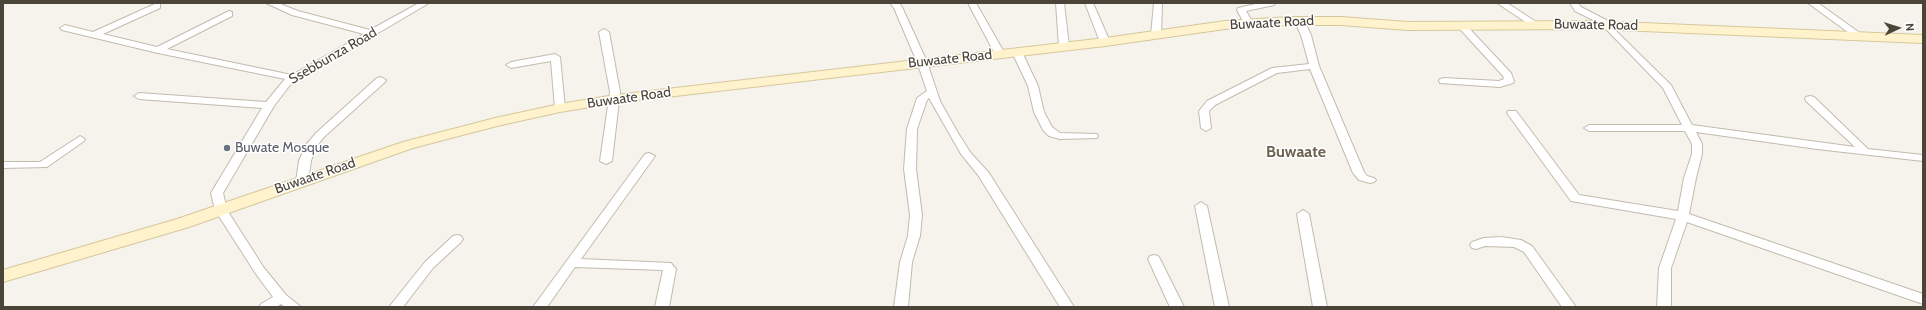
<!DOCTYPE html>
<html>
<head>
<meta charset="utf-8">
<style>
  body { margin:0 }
  #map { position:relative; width:1926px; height:310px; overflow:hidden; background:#f6f3ec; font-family:Cabin,sans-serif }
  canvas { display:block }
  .frame { position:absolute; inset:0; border:4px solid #4b4439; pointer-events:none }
  .north { position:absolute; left:1878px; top:8px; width:40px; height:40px; -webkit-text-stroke:3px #fff; paint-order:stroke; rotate:86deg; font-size:11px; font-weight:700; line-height:16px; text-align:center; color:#4b4439 }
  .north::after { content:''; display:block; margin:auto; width:14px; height:18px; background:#4b4439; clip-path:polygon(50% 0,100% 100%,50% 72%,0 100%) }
</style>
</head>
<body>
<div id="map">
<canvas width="1926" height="310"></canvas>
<div class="frame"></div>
<div class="north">N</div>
</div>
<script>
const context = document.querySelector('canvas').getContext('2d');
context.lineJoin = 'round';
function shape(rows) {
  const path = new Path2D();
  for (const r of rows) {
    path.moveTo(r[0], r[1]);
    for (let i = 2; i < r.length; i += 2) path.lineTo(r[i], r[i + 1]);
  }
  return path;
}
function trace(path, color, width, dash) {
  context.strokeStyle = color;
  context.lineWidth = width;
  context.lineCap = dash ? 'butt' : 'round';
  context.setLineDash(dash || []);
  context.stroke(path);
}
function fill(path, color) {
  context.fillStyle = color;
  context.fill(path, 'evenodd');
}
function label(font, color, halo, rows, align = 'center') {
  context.font = font + ' Cabin,sans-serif';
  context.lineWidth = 3;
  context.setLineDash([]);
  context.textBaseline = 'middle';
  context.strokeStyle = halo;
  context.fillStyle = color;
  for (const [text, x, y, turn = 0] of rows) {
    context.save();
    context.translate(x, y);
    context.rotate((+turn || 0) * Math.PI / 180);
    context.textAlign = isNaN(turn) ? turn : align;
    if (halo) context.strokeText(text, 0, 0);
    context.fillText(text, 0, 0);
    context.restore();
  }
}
const street = shape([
  [157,3,160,4,160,8,103,34,157,47,229,11,232,12,232,16,167,49,292,75,364,34,292,15,266,3,278,3,298,11,370,30,419,3,429,3,290,85,274,106,223,193,227,210,264,268,286,295,301,307,285,307,281,304,276,307,259,307,261,304,273,297,256,274,215,210,211,193,262,108,139,99,134,96,139,93,266,102,285,79,158,53,62,30,60,28,65,25,93,32,157,3],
  [890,3,899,3,902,7,927,62,940,101,958,133,970,152,989,173,1074,307,1060,307,978,175,961,154,929,98,927,100,917,129,916,169,922,215,920,236,912,262,908,307,894,307,900,262,908,236,910,215,904,169,907,129,917,98,927,91,917,62,894,8,890,3],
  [968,3,976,3,1005,54,1003,56,997,56,995,54,968,3],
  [1056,3,1064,3,1069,46,1064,49,1059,46,1056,3],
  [1085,3,1093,3,1110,42,1108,44,1105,45,1100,42,1085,3],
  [1154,3,1162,3,1161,35,1156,38,1151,35,1154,3],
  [1260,3,1275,3,1274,5,1246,11,1253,23,1251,25,1245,25,1237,10,1238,8,1260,3],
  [1497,3,1507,3,1541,25,1539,27,1533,27,1497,3],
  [1570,3,1578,3,1581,7,1612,23,1614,25,1612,27,1671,85,1692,125,1855,147,1806,101,1805,99,1806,97,1810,96,1814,97,1868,149,1923,155,1923,161,1817,149,1696,132,1702,144,1702,154,1696,178,1689,214,1923,294,1923,304,1687,222,1671,268,1671,307,1657,307,1659,268,1676,219,1571,201,1507,113,1508,111,1516,111,1579,195,1678,211,1684,178,1692,154,1692,144,1685,131,1589,131,1584,128,1589,125,1682,125,1663,88,1601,24,1575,11,1570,3],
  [1808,3,1818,3,1864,36,1859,39,1856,38,1808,3],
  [1299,17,1304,20,1311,35,1319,66,1364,172,1367,176,1374,178,1376,180,1374,182,1370,183,1359,180,1353,173,1310,69,1277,73,1215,105,1209,111,1211,128,1206,131,1201,128,1199,111,1207,101,1272,68,1309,64,1301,35,1294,20,1299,17],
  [1462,23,1465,24,1511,73,1514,81,1513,83,1500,87,1440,83,1439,81,1440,79,1444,78,1499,81,1504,79,1503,76,1459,28,1459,24,1462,23],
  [604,29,609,32,620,92,612,161,606,164,600,161,610,92,599,32,604,29],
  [1017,49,1022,52,1038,86,1044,112,1052,127,1060,133,1097,134,1098,136,1097,138,1060,139,1049,136,1043,130,1034,112,1028,86,1012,52,1017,49],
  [555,54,560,57,565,108,560,111,555,108,551,61,511,68,506,65,511,62,555,54],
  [381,77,386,80,385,82,324,137,315,148,311,161,308,181,306,183,298,183,296,181,299,161,306,145,316,133,377,78,381,77],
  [80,136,85,139,84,141,47,167,3,168,3,162,40,162,80,136],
  [649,153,655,156,581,259,671,263,676,269,669,307,655,307,663,270,575,267,547,307,533,307,645,154,649,153],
  [1201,202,1207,206,1229,307,1215,307,1195,206,1201,202],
  [1303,210,1309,214,1327,307,1313,307,1297,214,1303,210],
  [457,235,461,236,463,239,461,242,433,268,403,307,389,307,425,262,453,236,457,235],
  [1501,237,1521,240,1532,246,1576,307,1562,307,1524,252,1514,247,1485,246,1476,249,1472,248,1470,245,1472,242,1484,238,1501,237],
  [1154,255,1158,256,1160,259,1184,307,1170,307,1148,259,1150,256,1154,255]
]);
const secondary = shape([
  [1289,17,1341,17,1408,22,1596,21,1923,35,1923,43,1596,29,1408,30,1341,25,1289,25,1225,29,1105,46,615,103,560,112,497,126,413,148,189,227,3,282,3,270,177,219,403,142,495,118,560,104,615,95,1105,38,1225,21,1289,17]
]);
trace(street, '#c2bbae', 2);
trace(secondary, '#d6c79b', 2);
fill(street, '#fff');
fill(secondary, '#fff3cd');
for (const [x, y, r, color] of [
  [227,148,4,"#6b7280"]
]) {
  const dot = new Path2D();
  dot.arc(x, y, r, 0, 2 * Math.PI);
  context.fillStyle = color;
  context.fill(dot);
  trace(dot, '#fff', 1.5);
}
label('14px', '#4b4439', '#fff', [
  ["Buwaate Road",1272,23,-3],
  ["Buwaate Road",1596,25,1],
  ["Ssebbunza Road",333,56,-30],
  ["Buwaate Road",950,59,-6],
  ["Buwaate Road",629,98,-8],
  ["Buwaate Road",315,176,-19]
]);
label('14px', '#5b616d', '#fff', [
  ["Buwate Mosque",235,148]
], 'left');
label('bold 16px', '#6e6250', '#fff', [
  ["Buwaate",1296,152]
]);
</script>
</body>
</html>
